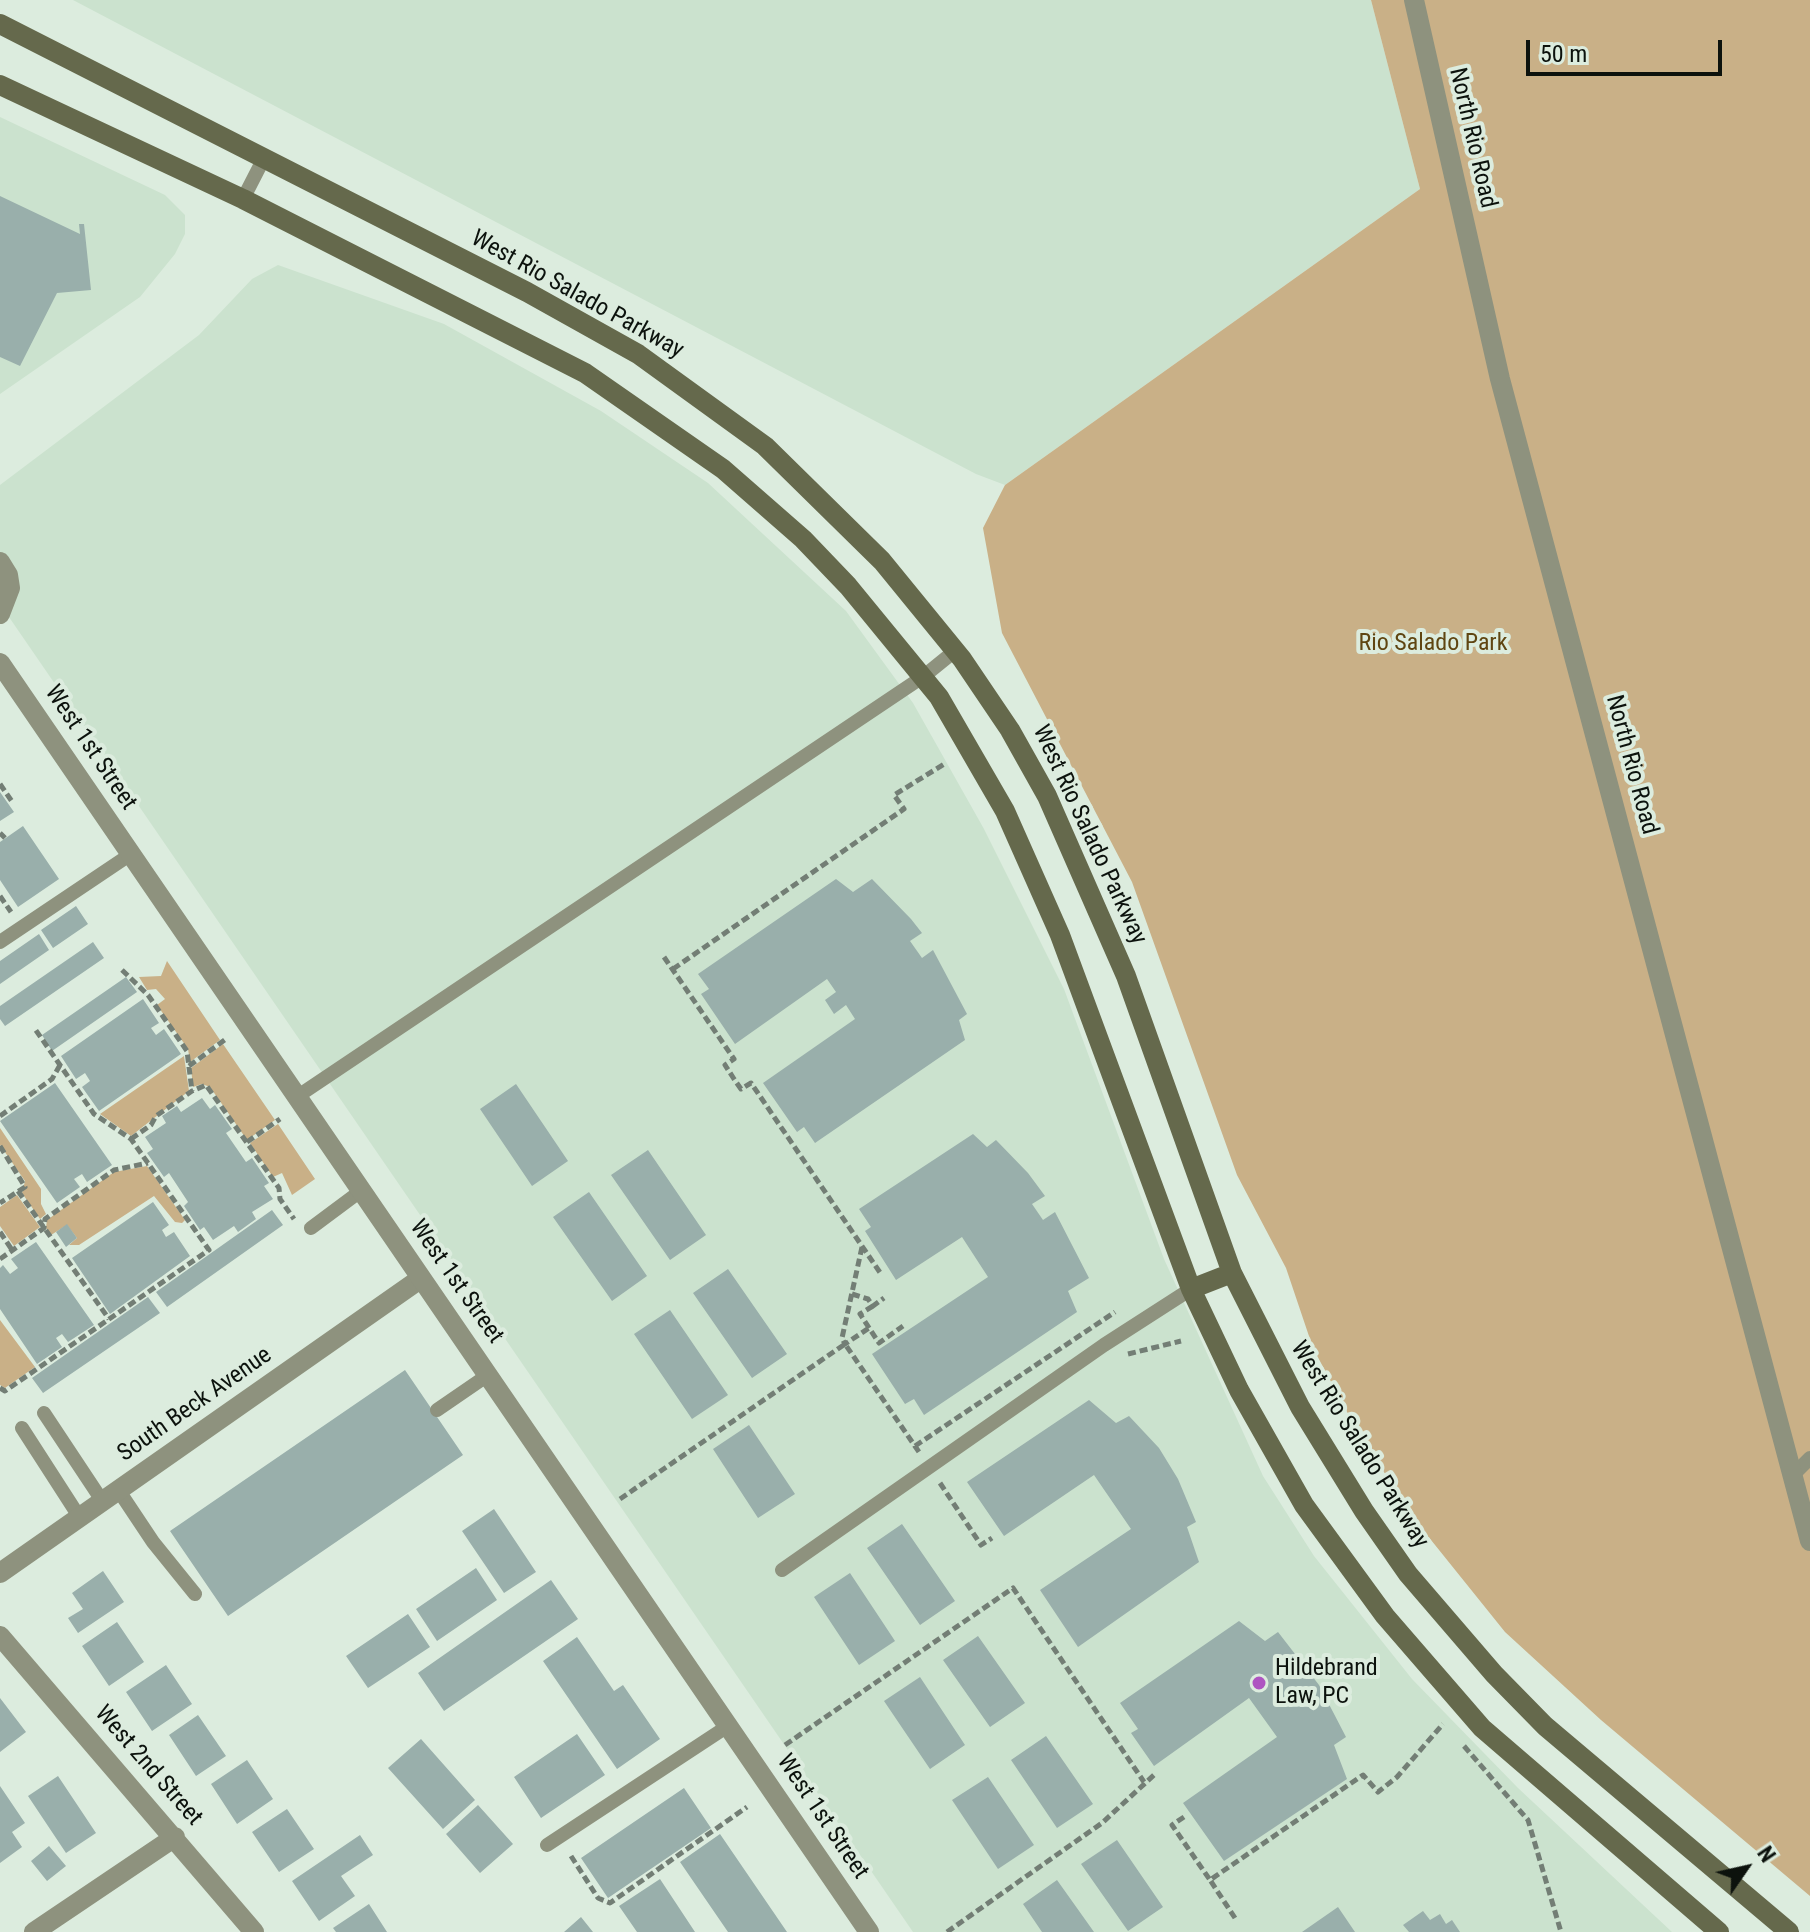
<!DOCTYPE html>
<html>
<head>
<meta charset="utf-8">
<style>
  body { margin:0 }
  #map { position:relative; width:1810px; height:1932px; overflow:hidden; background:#dcecde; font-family:"Roboto Condensed",sans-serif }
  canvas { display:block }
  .north { position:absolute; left:1706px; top:1828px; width:80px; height:80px; -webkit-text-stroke:6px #dcecde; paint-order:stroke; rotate:56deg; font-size:22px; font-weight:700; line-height:32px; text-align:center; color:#0c120d }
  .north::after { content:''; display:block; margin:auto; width:28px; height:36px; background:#0c120d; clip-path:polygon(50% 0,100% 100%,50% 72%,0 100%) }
  .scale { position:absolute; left:1526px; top:40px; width:196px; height:36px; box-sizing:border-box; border:4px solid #0c120d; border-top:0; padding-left:10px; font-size:24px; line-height:28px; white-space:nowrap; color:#0c120d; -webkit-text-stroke:6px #dcecde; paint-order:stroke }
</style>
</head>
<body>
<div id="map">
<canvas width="1810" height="1932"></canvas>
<div class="north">N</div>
<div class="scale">50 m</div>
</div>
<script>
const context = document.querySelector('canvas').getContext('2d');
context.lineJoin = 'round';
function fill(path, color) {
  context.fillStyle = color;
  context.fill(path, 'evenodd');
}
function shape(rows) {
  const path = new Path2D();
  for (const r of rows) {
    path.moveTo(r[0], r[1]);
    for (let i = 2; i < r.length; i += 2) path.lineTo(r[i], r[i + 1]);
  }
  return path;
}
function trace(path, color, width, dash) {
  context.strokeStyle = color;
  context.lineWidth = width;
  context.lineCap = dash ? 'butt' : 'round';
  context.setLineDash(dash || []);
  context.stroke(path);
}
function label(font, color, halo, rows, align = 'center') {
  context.font = font + ' "Roboto Condensed",sans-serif';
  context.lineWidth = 8;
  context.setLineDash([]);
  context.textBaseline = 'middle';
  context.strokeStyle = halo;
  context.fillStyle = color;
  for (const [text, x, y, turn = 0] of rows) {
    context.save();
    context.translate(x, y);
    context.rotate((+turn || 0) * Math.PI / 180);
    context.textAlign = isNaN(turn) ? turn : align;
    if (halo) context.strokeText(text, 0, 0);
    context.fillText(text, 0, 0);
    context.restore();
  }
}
fill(shape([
  [73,0,1371,0,1420,189,1005,485,976,474],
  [0,117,165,195,185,215,185,234,175,254,140,297,0,394],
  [278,265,444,324,601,411,708,483,846,611,913,703,984,829,1064,989,1164,1259,1263,1476,1314,1556,1412,1679,1518,1788,1672,1932,913,1932,0,604,0,485,199,335,252,279]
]), '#cbe2ce');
fill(shape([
  [1371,0,1810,0,1810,1896,1601,1720,1505,1632,1427,1535,1362,1440,1313,1348,1286,1268,1237,1175,1132,882,1002,633,983,528,1005,485,1420,189],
  [167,961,220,1040,190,1062,188,1049,157,1005,165,999,156,989,147,990,139,977,161,976],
  [223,1044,275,1120,247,1140,210,1087,202,1084,193,1087,191,1068],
  [184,1056,189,1091,131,1136,100,1114],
  [278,1124,315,1179,292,1195,282,1173,273,1177,250,1143],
  [0,1128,41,1189,41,1204,46,1214,40,1219,22,1193,25,1181,0,1145],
  [147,1166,185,1220,182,1223,175,1222,154,1196,79,1245,69,1245,77,1238,67,1225,51,1235,46,1228,47,1220,114,1172],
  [17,1195,40,1227,14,1246,0,1226,0,1207],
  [0,1320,35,1367,5,1388,0,1385]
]), '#c9b087');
fill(shape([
  [0,196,80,234,79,224,84,224,91,290,57,293,20,366,0,357],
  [0,792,14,812,0,821],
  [23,826,59,879,18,907,0,880,0,842],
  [836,879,853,892,872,879,911,919,922,933,910,941,922,958,933,950,967,1014,959,1020,965,1040,815,1143,804,1127,797,1132,763,1083,855,1019,846,1005,834,1014,825,1000,836,992,827,979,735,1044,701,994,709,989,698,974],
  [76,906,88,924,53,948,41,930],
  [39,934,49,950,0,984,0,961],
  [93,942,104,958,5,1026,0,1019,0,1006],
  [126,977,137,992,52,1051,42,1035],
  [143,999,159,1023,151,1028,156,1035,164,1029,181,1054,99,1111,82,1087,90,1081,85,1073,76,1079,61,1056],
  [55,1083,112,1165,87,1182,82,1174,74,1179,80,1187,57,1203,0,1121],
  [516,1084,568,1161,532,1186,480,1109],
  [202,1098,210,1109,215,1105,232,1129,226,1133,246,1162,252,1158,269,1183,264,1186,273,1199,252,1212,256,1219,238,1232,234,1226,213,1240,204,1227,200,1230,184,1206,188,1202,169,1173,164,1177,147,1153,153,1149,145,1137,166,1123,162,1116,177,1106,181,1112],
  [973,1134,987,1147,996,1140,1028,1173,1045,1196,1032,1204,1043,1220,1055,1212,1089,1278,1068,1291,1077,1312,924,1415,914,1399,905,1404,872,1354,988,1277,962,1237,896,1280,865,1231,871,1227,859,1209],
  [648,1150,706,1235,670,1260,611,1175],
  [589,1192,647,1276,612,1301,553,1217],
  [153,1202,169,1225,162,1230,166,1237,174,1232,190,1256,110,1314,72,1258],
  [272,1210,283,1225,167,1307,156,1292],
  [67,1224,77,1238,66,1247,56,1232],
  [36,1242,94,1325,68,1342,62,1334,56,1338,62,1347,37,1364,0,1309,0,1268,3,1265,10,1274,18,1268,11,1259],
  [728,1269,787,1354,752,1378,693,1293],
  [148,1297,160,1313,43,1393,32,1378],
  [670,1310,728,1395,692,1419,634,1334],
  [405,1370,463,1455,228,1616,170,1531],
  [1089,1400,1116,1423,1129,1416,1159,1448,1178,1479,1196,1522,1187,1527,1199,1562,1078,1647,1040,1590,1131,1529,1094,1475,1004,1536,967,1482],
  [749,1425,795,1494,758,1518,713,1449],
  [494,1509,536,1572,504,1593,462,1531],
  [902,1524,955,1601,920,1625,867,1548],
  [476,1568,497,1600,437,1641,416,1609],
  [103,1571,124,1602,78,1633,68,1618,83,1609,72,1593],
  [850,1573,895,1641,859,1665,814,1597],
  [551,1580,578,1619,444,1711,418,1673],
  [408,1614,430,1647,368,1688,346,1656],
  [1239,1621,1265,1641,1278,1632,1319,1685,1346,1737,1334,1745,1347,1779,1224,1861,1183,1803,1277,1737,1249,1698,1154,1766,1131,1733,1138,1729,1120,1703],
  [117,1622,144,1662,109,1686,82,1646],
  [978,1636,1025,1703,990,1727,943,1660],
  [577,1637,614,1691,623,1685,660,1739,617,1769,543,1661],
  [166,1665,192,1704,152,1731,126,1692],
  [920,1677,965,1745,930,1769,884,1701],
  [0,1698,26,1732,0,1752],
  [198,1715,226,1756,196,1776,169,1735],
  [577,1734,605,1775,541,1818,514,1777],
  [1046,1736,1093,1804,1057,1828,1011,1760],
  [421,1739,475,1800,443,1829,388,1768],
  [247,1760,273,1799,237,1824,211,1784],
  [58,1776,96,1833,66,1853,28,1796],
  [988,1777,1034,1845,998,1869,952,1800],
  [0,1786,25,1823,12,1832,22,1847,0,1863],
  [684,1788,711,1828,608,1898,581,1858],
  [478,1805,513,1844,480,1873,446,1834],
  [287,1809,314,1849,279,1872,252,1832],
  [720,1834,787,1932,728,1932,680,1862],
  [360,1835,373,1855,341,1876,355,1896,319,1921,292,1881],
  [1117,1840,1163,1907,1128,1931,1081,1864],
  [49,1846,66,1866,47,1881,31,1861],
  [660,1879,695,1932,637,1932,619,1906],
  [1057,1880,1094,1932,1042,1932,1023,1904],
  [369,1904,387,1932,336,1932,333,1928],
  [1338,1907,1355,1932,1302,1932],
  [1423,1911,1430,1920,1440,1914,1446,1924,1452,1920,1460,1932,1409,1932,1403,1925],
  [581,1917,593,1932,564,1932]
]), '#99afab');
trace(shape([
  [0,784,13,803],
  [0,833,5,838],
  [0,896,11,912],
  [664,957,734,1059,725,1065,734,1079,741,1089,751,1083,881,1274],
  [673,969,904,809,894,795,946,763],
  [122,970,148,995,187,1051,192,1091],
  [189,1066,226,1039],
  [0,1116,52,1079,60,1065],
  [131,1139,151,1125,156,1116,192,1091,206,1085,279,1188,280,1199,294,1219],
  [247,1142,280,1119],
  [0,1146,25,1187,0,1203],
  [18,1191,109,1319],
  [0,1232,12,1250],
  [862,1247,842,1338,845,1344,869,1328],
  [0,1259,44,1228,45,1219,114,1170,148,1163],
  [852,1294,868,1299,873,1306,884,1298],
  [873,1306,860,1314,879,1343,903,1326],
  [1128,1354,1181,1341],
  [0,1388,5,1391,209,1250,131,1139,94,1114,35,1029],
  [915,1446,1115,1312],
  [940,1483,981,1545,992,1538],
  [620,1499,845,1344,919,1452],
  [785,1745,1013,1588,1144,1782],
  [1464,1746,1528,1820,1561,1932],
  [1184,1817,1172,1825,1210,1880],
  [571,1856,598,1898,610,1903,747,1807],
  [1235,1918,1210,1880,1363,1775,1378,1792,1397,1777,1443,1724],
  [947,1932,1102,1823,1154,1775]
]), '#737e75', 5, [8, 4]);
trace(shape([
  [243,199,263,160],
  [0,942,131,854],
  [298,1096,924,676,956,650],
  [311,1228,362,1190],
  [437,1410,488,1375],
  [44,1413,103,1502],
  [22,1428,80,1518],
  [1791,1477,1810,1458],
  [119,1491,153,1542,195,1594],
  [782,1570,1104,1345,1191,1289],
  [547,1845,728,1726]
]), '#8e927e', 14);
trace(shape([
  [1414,0,1500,379,1810,1541],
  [0,1573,420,1279],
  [0,1636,254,1932],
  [34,1932,175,1837]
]), '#8e927e', 20);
trace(shape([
  [0,562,8,575,10,588,0,614],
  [0,663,869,1932]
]), '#8e927e', 20);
trace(shape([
  [0,24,527,292,638,354,765,446,882,561,962,659,1010,730,1047,796,1126,976,1232,1273,1300,1407,1364,1511,1408,1574,1494,1674,1545,1726,1789,1932],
  [0,85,243,199,585,373,723,469,803,539,848,586,939,697,1005,811,1060,935,1191,1289,1239,1390,1304,1505,1385,1616,1482,1728,1719,1932],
  [1191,1289,1232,1273]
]), '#65694c', 20);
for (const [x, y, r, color] of [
  [1259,1683,8,"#ae54c1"]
]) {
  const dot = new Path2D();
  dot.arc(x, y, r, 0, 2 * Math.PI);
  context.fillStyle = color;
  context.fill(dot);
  trace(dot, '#dcecde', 3);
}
label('24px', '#0c120d', '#dcecde', [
  ["North Rio Road",1472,138,77],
  ["West Rio Salado Parkway",577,295,29],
  ["West 1st Street",90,748,56],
  ["North Rio Road",1631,765,75],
  ["West Rio Salado Parkway",1089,835,65],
  ["West 1st Street",456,1282,55],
  ["South Beck Avenue",195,1405,-35],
  ["West Rio Salado Parkway",1359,1445,58],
  ["West 2nd Street",148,1766,49],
  ["West 1st Street",822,1817,56]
]);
label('24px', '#5f4511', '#dcecde', [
  ["Rio Salado Park",1433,644]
]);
label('24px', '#0c120d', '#dcecde', [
  ["Hildebrand",1275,1669],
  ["Law, PC",1275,1697]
], 'left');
</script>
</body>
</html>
